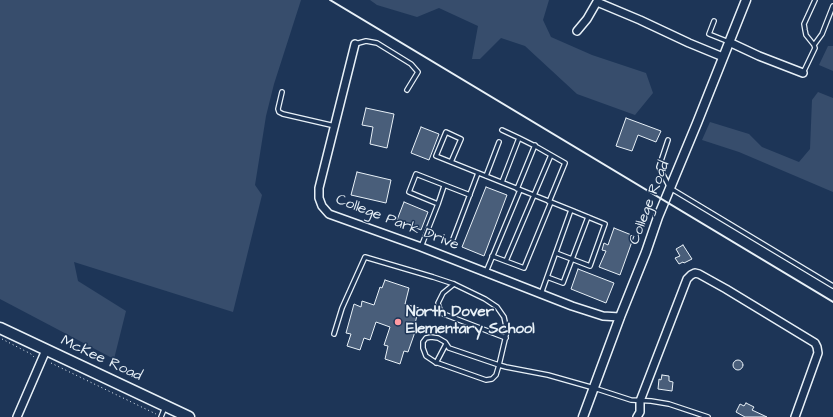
<!DOCTYPE html>
<html>
<head>
<meta charset="utf-8">
<style>
  body { margin:0 }
  canvas { display:block; background:#1d3557 }
</style>
</head>
<body>
<canvas width="833" height="417"></canvas>
<script>
const context = document.querySelector('canvas').getContext('2d');
context.lineJoin = 'round';
function fill(path, color) {
  context.fillStyle = color;
  context.fill(path, 'evenodd');
}
function shape(rows) {
  const path = new Path2D();
  for (const r of rows) {
    if (r.length === 3) {
      path.moveTo(r[0] + r[2], r[1]);
      path.arc(r[0], r[1], r[2], 0, 2 * Math.PI);
      continue;
    }
    path.moveTo(r[0], r[1]);
    for (let i = 2; i < r.length; i += 2) path.lineTo(r[i], r[i + 1]);
  }
  return path;
}
function trace(path, color, width, dash) {
  context.strokeStyle = color;
  context.lineWidth = width;
  context.lineCap = dash ? 'butt' : 'round';
  context.setLineDash(dash || []);
  context.stroke(path);
}
function label(font, color, halo, rows, align = 'center') {
  context.font = font + ' "Architects Daughter",sans-serif';
  context.lineWidth = 3;
  context.setLineDash([]);
  context.textBaseline = 'middle';
  context.strokeStyle = halo;
  context.fillStyle = color;
  for (const [text, x, y, turn = 0] of rows) {
    context.save();
    context.translate(x, y);
    context.rotate((+turn || 0) * Math.PI / 180);
    context.textAlign = isNaN(turn) ? turn : align;
    if (halo) context.strokeText(text, 0, 0);
    context.fillText(text, 0, 0);
    context.restore();
  }
}
fill(shape([
  [0,0,301,0,274,84,266,116,255,185,262,195,233,312,74,262,78,281,126,311,114,359,0,299],
  [370,0,549,0,543,20,551,37,592,55,646,73,653,93,635,115,577,94,525,46,501,38,480,59,472,59,478,26,439,8,417,17,377,5],
  [828,46,833,46,833,71,819,65],
  [818,92,833,98,833,192,739,152,702,140,710,122,749,134,762,147,799,162,810,149,812,100]
]), '#374d6c');
const building = shape([
  [366,108,394,114,387,148,370,144,373,127,362,125,366,108],
  [626,118,661,131,656,142,638,135,632,151,616,146,626,118],
  [421,127,439,134,429,160,411,153,421,127],
  [357,172,391,180,386,203,351,195,357,172],
  [486,187,507,195,484,256,462,247,486,187],
  [404,202,428,212,421,230,397,220,404,202],
  [614,228,634,236,620,275,599,267,606,251,602,250,604,243,608,245,614,228],
  [683,245,692,259,684,263,683,262,679,264,675,258,680,256,676,249,683,245],
  [578,269,614,283,606,303,571,289,578,269],
  [385,280,409,288,405,304,419,308,413,331,415,332,408,352,404,351,400,364,385,359,388,346,384,345,390,327,376,322,370,340,364,338,360,350,347,346,351,334,346,333,354,304,361,307,362,301,374,305,380,287,382,288,385,280],
  [738,365,5],
  [662,375,669,376,669,381,673,382,672,391,658,389,659,379,661,380,662,375],
  [746,403,754,407,752,410,767,417,745,417,736,412,740,404,744,406,746,403]
]);
fill(building, '#495e7a');
trace(building, '#e8f1f8', 1);
const service = shape([
  [714,21,709,34,729,42],
  [355,44,366,41,377,43,411,64,418,72,407,90],
  [814,45,806,35,805,30,804,24,815,0],
  [803,73,815,48,814,45,822,34,833,6],
  [282,92,278,109,279,112,283,114,335,126],
  [502,130,519,138],
  [668,140,659,167,670,188,833,286],
  [451,162,461,139,446,132,436,156,571,210,541,294],
  [486,176,499,142],
  [502,182,519,138,537,147,565,163,549,202],
  [517,189,535,145],
  [438,204,444,186],
  [453,239,478,173],
  [421,247,438,204,409,192,416,174,470,195],
  [556,253,590,266,605,224,571,210],
  [492,256,524,268,551,202],
  [506,261,551,155],
  [486,272,520,190],
  [547,277,563,283,588,217],
  [454,284,443,293,438,303,441,313,506,338],
  [334,334,342,308,365,257,433,277,454,284,485,299,497,307,504,317,507,331,499,365,496,375,492,379,486,380,435,362,426,356,423,348,423,342,426,338,431,337,438,338,445,342,449,348,499,365,506,367,548,375,594,388,631,400,651,401,669,404,708,417],
  [436,363,446,344],
  [161,417,165,407]
]);
const minor = shape([
  [597,2,640,20,689,43,723,57],
  [577,31,587,19,598,0],
  [729,42,759,56,803,73],
  [355,44,319,188,319,198,322,206,329,214,421,247,572,306,603,316,620,317],
  [17,417,46,350],
  [637,417,640,412,640,401,687,279,691,275,695,273,699,274,726,289,815,343,817,347,818,353,795,417]
]);
const tertiary = shape([
  [583,417,620,317,646,252,658,217,697,123,746,0]
]);
const secondary = shape([
  [0,328,189,417]
]);
trace(service, '#e8f1f8', 6);
trace(minor, '#e8f1f8', 10);
trace(tertiary, '#e8f1f8', 11);
trace(secondary, '#e8f1f8', 13);
trace(shape([
  [2,339,31,354,34,357],
  [51,363,156,414]
]), '#e8f1f8', 1, [1, 3]);
trace(service, '#1d3557', 3.5);
trace(minor, '#1d3557', 7);
trace(tertiary, '#1d3557', 8);
trace(secondary, '#1d3557', 10);
trace(shape([
  [330,0,833,302]
]), '#e8f1f8', 2);
for (const [x, y, r, color] of [
  [398,322,4,"#ff9aa2"]
]) {
  const dot = new Path2D();
  dot.arc(x, y, r, 0, 2 * Math.PI);
  context.fillStyle = color;
  context.fill(dot);
  trace(dot, '#1d3557', 1.5);
}
label('15px', '#e8f1f8', '#1d3557', [
  ["College Road",650,203,-69],
  ["College Park Drive",397,223,21],
  ["McKee Road",101,359,25]
]);
label('bold 15px', '#e8f1f8', '#1d3557', [
  ["North Dover",406,313],
  ["Elementary School",406,330]
], 'left');
</script>
</body>
</html>
